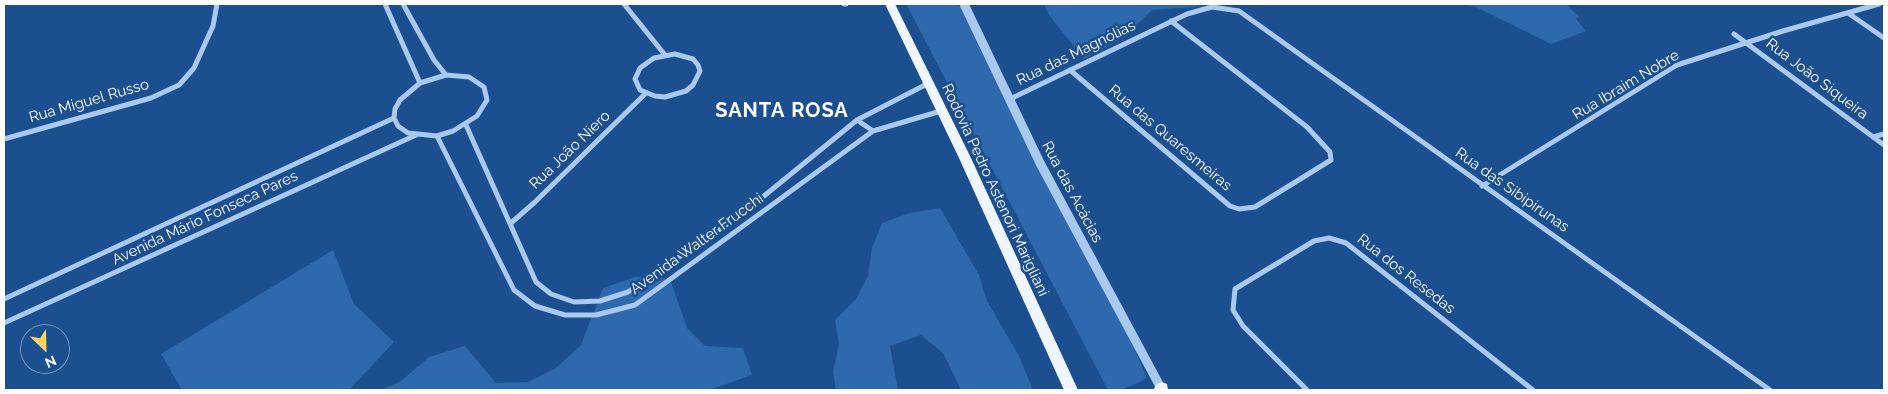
<!DOCTYPE html>
<html>
<head>
<meta charset="utf-8">
<style>
  body { margin:0 }
  #map { position:relative; width:1888px; height:394px; overflow:hidden; background:#1b4f8f; font-family:Raleway,sans-serif }
  canvas { display:block }
  .frame { position:absolute; inset:0; border:5px solid #fff; pointer-events:none }
  .north { position:absolute; left:20px; top:324px; width:50px; height:50px; box-sizing:border-box; background:#1b4f8f; border:1px solid #7695bc; border-radius:50%; rotate:156deg; font-size:14px; font-weight:700; line-height:20px; text-align:center; color:#fff }
  .north::after { content:''; display:block; margin:auto; width:18px; height:22px; background:#ffd166; clip-path:polygon(50% 0,100% 100%,50% 72%,0 100%) }
</style>
</head>
<body>
<div id="map">
<canvas width="1888" height="394"></canvas>
<div class="frame"></div>
<div class="north">N</div>
</div>
<script>
const context = document.querySelector('canvas').getContext('2d');
context.lineJoin = 'round';
function fill(path, color) {
  context.fillStyle = color;
  context.fill(path, 'evenodd');
}
function shape(rows) {
  const path = new Path2D();
  for (const r of rows) {
    path.moveTo(r[0], r[1]);
    for (let i = 2; i < r.length; i += 2) path.lineTo(r[i], r[i + 1]);
  }
  return path;
}
function trace(path, color, width, dash) {
  context.strokeStyle = color;
  context.lineWidth = width;
  context.lineCap = dash ? 'butt' : 'round';
  context.setLineDash(dash || []);
  context.stroke(path);
}
function label(font, color, halo, rows, align = 'center') {
  context.font = font + ' Raleway,sans-serif';
  context.lineWidth = 5;
  context.setLineDash([]);
  context.textBaseline = 'middle';
  context.strokeStyle = halo;
  context.fillStyle = color;
  for (const [text, x, y, turn = 0] of rows) {
    context.save();
    context.translate(x, y);
    context.rotate((+turn || 0) * Math.PI / 180);
    context.textAlign = isNaN(turn) ? turn : align;
    if (halo) context.strokeText(text, 0, 0);
    context.fillText(text, 0, 0);
    context.restore();
  }
}
fill(shape([
  [906,4,954,4,961,7,1127,332,1147,378,1140,382,1120,390,1108,390],
  [1044,4,1205,4,1195,7,1152,10,1124,37,1084,59,1049,15],
  [1465,4,1566,4,1579,17,1576,19,1586,31,1551,44,1476,7],
  [940,208,979,275,987,301,1019,356,1033,390,961,390,943,353,921,335,890,346,898,390,836,390,833,372,839,344,835,320,856,299,868,276,872,248,882,223,910,213],
  [333,250,354,304,394,342,349,390,182,390,161,354],
  [635,277,670,279,687,328,705,346,743,348,752,375,709,390,381,390,401,381,429,357,465,346,496,383,528,382,556,368,581,345,603,288]
]), '#2e69ad');
trace(shape([
  [385,4,420,83],
  [403,4,434,60,446,75],
  [624,4,665,55],
  [844,4,846,4],
  [1848,13,1884,38],
  [1734,34,1884,145],
  [675,54,693,59,698,65,700,71,693,85,686,91,665,97,655,96,640,90,635,79,640,68,654,58,675,54],
  [1070,70,1230,206,1239,209,1255,207,1331,160,1330,152,1307,127,1171,21],
  [446,75,469,77,484,87,487,100,477,116,453,131,437,136,408,133,398,126,394,118,395,109,400,100,420,83,446,75],
  [1010,99,1187,14,1212,7,1239,11,1770,390],
  [857,120,873,131],
  [466,125,536,282,551,294,574,302,600,301,628,292,742,214,857,120,927,84],
  [437,136,514,290,535,306,565,315,596,315,635,305,873,131,941,111],
  [1873,137,1884,134],
  [4,139,151,98,179,85,194,68,213,26,217,4],
  [1482,186,1677,65,1783,31,1879,4],
  [511,223,535,202,646,93],
  [4,299,394,118],
  [4,323,416,135],
  [1307,390,1243,326,1233,310,1235,289,1314,241,1329,238,1346,243,1533,390]
]), '#a9c9ee', 5);
trace(shape([
  [964,4,1040,163,1162,390]
]), '#a9c9ee', 9);
fill(shape([
  [885,4,895,4,971,158,1078,390,1064,390,959,158,885,4],
  [1162,382,1167,384,1168,390,1153,390,1157,384,1162,382]
]), '#f0f6ff');
label('15px', '#fff', '#1b4f8f', [
  ["Rua das Magnólias",1076,53,-26],
  ["Rua João Siqueira",1817,79,37],
  ["Rua Ibraim Nobre",1626,85,-31],
  ["Rua Miguel Russo",89,101,-16],
  ["Rua das Quaresmeiras",1170,138,40],
  ["Rua João Niero",570,150,-44],
  ["Rodovia Pedro Astenori Marigliani",995,190,65],
  ["Rua das Sibipirunas",1512,190,35],
  ["Rua das Acácias",1072,192,62],
  ["Avenida Mário Fonseca Pares",205,218,-25],
  ["Avenida Walter Frucchi",697,244,-36],
  ["Rua dos Resedas",1406,274,38]
]);
context.letterSpacing = '1px';
label('bold 20px', '#fff', '#1b4f8f', [
  ["SANTA ROSA",782,111]
]);
context.letterSpacing = '0px';
</script>
</body>
</html>
